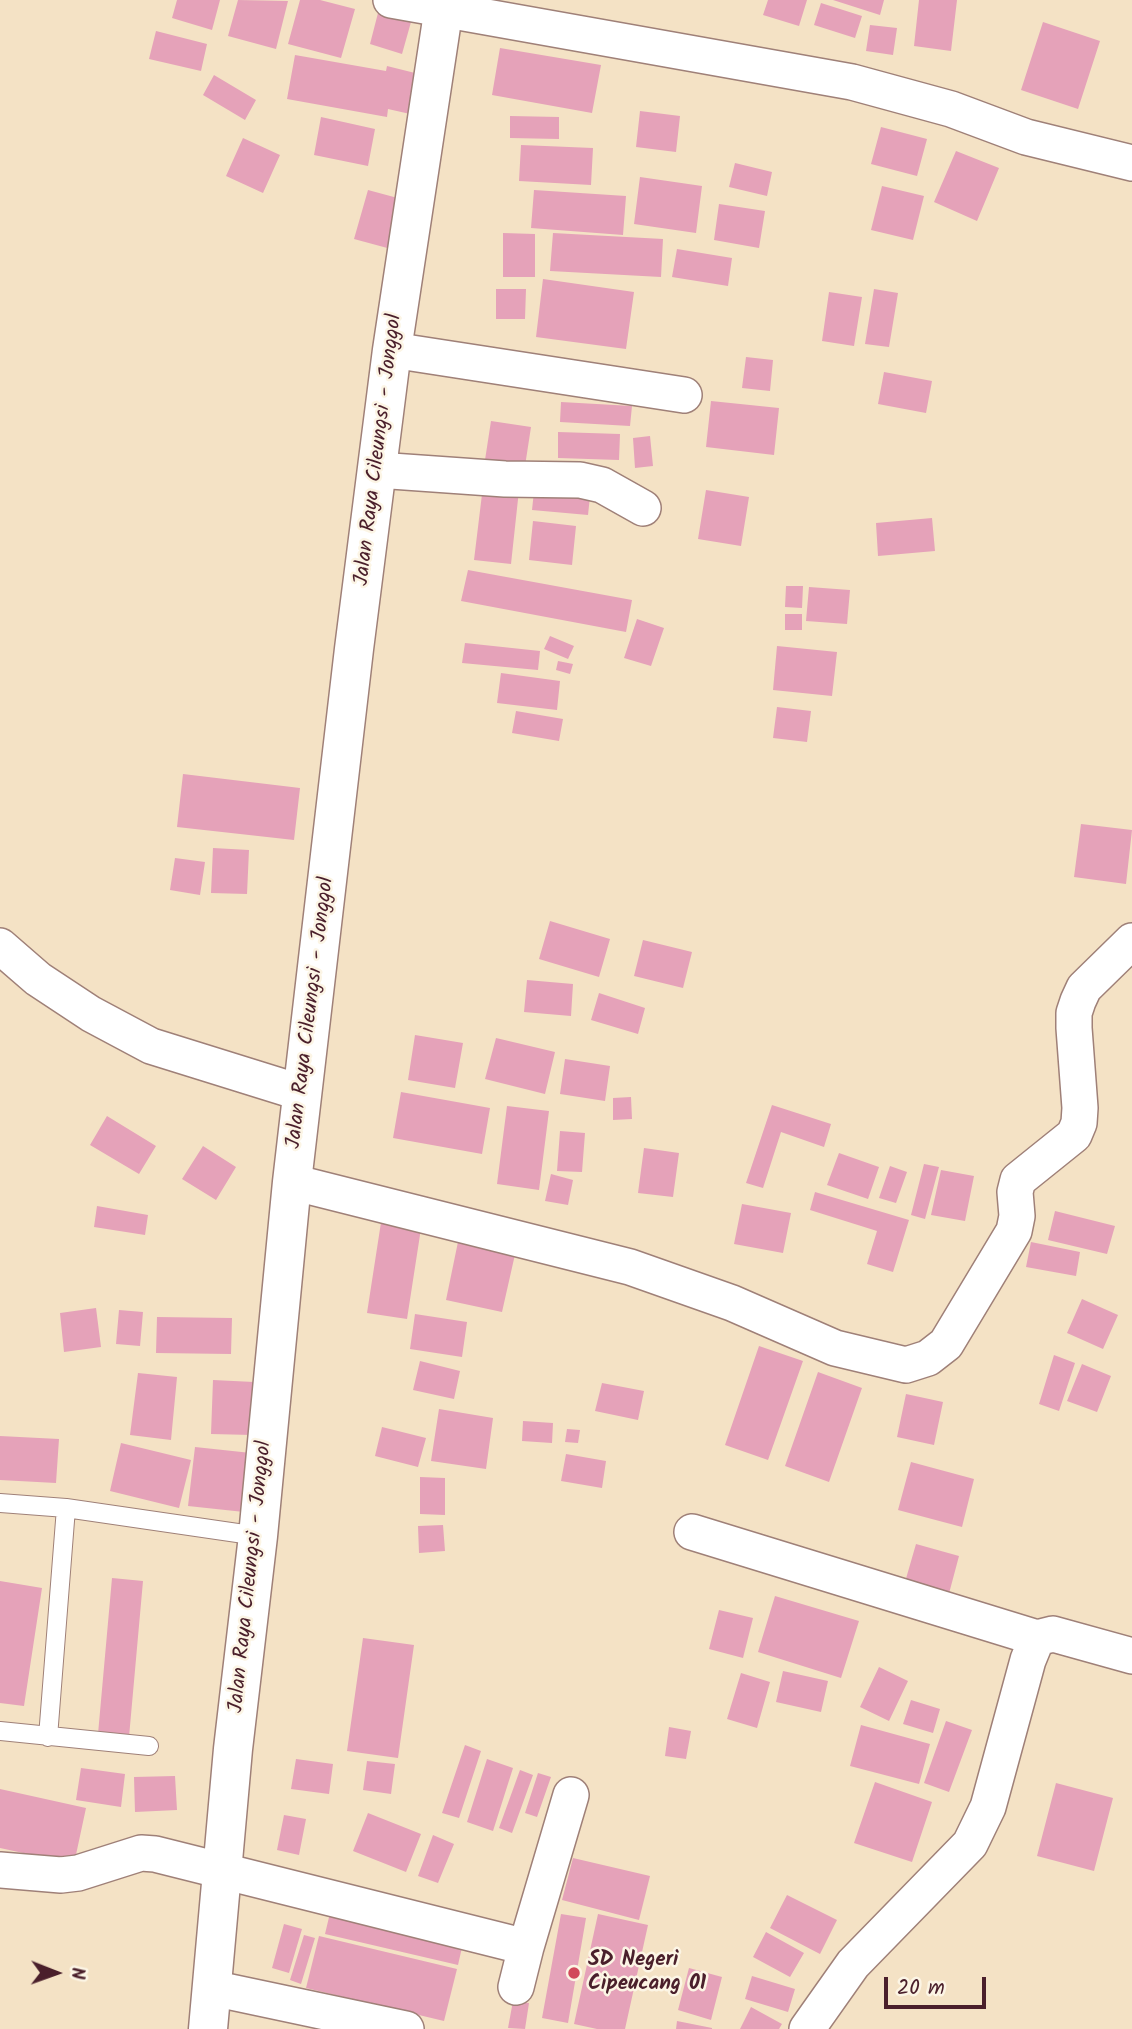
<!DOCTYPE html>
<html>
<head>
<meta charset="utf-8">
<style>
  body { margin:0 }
  #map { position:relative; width:1132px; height:2029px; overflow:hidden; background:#f4e2c5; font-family:Kalam,sans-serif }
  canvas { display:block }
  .north { position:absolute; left:21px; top:1938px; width:70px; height:70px; -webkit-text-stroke:5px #fcf5e5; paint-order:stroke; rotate:91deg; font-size:19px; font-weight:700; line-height:28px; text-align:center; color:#4a1f2b }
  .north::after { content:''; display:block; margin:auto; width:24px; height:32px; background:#4a1f2b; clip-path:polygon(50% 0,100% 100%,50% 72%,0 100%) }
  .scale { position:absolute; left:884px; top:1977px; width:102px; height:32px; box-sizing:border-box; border:4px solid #4a1f2b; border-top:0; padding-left:9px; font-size:21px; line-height:24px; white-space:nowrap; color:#4a1f2b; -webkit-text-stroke:5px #fcf5e5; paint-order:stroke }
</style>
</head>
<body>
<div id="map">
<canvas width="1132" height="2029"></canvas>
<div class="north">N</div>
<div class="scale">20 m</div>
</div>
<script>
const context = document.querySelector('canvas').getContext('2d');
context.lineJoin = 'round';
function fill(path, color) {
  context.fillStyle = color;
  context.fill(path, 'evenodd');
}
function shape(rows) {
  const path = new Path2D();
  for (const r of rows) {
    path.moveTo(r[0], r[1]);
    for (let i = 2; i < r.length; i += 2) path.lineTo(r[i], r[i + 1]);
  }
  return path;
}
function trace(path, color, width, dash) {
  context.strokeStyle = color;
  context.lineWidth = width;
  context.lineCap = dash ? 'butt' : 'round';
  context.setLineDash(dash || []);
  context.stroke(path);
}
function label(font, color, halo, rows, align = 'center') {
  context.font = font + ' Kalam,sans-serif';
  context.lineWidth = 5;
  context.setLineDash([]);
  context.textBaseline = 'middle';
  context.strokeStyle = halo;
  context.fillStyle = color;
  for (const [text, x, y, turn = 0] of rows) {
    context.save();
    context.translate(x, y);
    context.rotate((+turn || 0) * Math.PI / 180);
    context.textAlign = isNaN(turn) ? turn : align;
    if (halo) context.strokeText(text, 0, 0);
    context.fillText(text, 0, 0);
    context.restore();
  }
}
fill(shape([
  [177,0,220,0,212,30,172,18],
  [238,0,288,1,276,49,228,36],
  [300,0,320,0,355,9,341,58,288,44],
  [768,0,807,0,799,26,763,15],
  [833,0,884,0,880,15],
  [919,0,957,0,951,51,914,46],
  [821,3,862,16,855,38,814,25],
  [378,13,411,22,402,54,370,44],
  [1043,22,1100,41,1078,109,1021,90],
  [870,25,897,28,893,55,866,51],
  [156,31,207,44,201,71,149,59],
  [500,48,601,65,592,113,492,95],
  [295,55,386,71,387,66,427,76,419,116,388,109,387,117,287,99],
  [214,75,256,100,245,120,203,95],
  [640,111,680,116,676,152,636,147],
  [510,116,559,117,559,139,510,138],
  [321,117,375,129,368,166,314,155],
  [881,127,927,139,917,176,871,164],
  [243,138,280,155,263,193,226,176],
  [521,145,593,148,591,185,519,181],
  [956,151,999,168,977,221,934,202],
  [735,163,772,172,767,196,729,187],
  [640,177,702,186,696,233,634,224],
  [882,186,924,196,913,240,871,230],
  [368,190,405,200,391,249,354,239],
  [534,190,626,196,623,235,531,228],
  [719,204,765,211,759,248,714,240],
  [503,233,535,234,535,277,503,277],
  [553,233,663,239,661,277,550,271],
  [677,249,732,258,728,286,672,277],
  [543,279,634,292,626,349,536,337],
  [496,289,526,289,525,319,496,319],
  [874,289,898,293,889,347,865,344],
  [829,292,862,297,854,346,822,341],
  [746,357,773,360,770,391,742,388],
  [884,372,932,381,926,413,878,404],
  [711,401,779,408,774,455,706,447],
  [561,402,632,406,630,426,560,422],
  [491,421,531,427,525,466,485,460],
  [558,432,620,434,619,460,558,458],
  [650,436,653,466,635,468,633,438],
  [535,482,591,487,588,515,532,510],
  [483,486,519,490,511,564,474,560],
  [706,490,749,497,741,546,698,539],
  [932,518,935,551,878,556,876,523],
  [533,521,576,526,572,565,529,560],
  [468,570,632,600,626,632,461,601],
  [786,586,803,586,802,608,785,607],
  [809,587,850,590,847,624,806,621],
  [785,614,802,614,802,630,785,630],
  [637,619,664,628,651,666,624,658],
  [550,636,574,646,568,659,544,649],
  [465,643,540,651,538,670,462,663],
  [777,646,837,652,832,696,773,690],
  [558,661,573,664,570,674,556,670],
  [501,673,560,681,557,710,497,703],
  [777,707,811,711,807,742,773,738],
  [516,711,563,719,559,741,512,733],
  [183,774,300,788,294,840,177,827],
  [1081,824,1132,830,1126,884,1074,877],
  [213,848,249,850,247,894,211,893],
  [175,858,205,862,200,895,170,890],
  [550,921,610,939,599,977,539,959],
  [643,940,692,952,683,988,634,976],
  [527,980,573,984,571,1016,524,1012],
  [599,993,645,1008,638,1034,591,1020],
  [415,1035,463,1043,455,1088,408,1080],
  [496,1038,555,1052,545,1094,485,1079],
  [565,1059,610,1066,605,1101,560,1094],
  [401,1092,490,1108,482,1154,393,1138],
  [631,1097,632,1119,613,1120,613,1098],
  [772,1105,831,1124,824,1147,781,1132,763,1188,746,1183],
  [507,1106,549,1111,539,1190,497,1184],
  [107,1116,156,1146,139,1174,90,1145],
  [560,1131,585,1133,582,1172,557,1171],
  [203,1146,236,1167,216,1200,182,1179],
  [644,1148,679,1153,673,1197,638,1193],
  [839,1153,879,1167,868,1199,827,1185],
  [924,1164,939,1167,925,1219,911,1215],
  [890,1166,907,1172,896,1203,879,1198],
  [941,1170,974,1176,965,1221,931,1215],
  [551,1174,573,1180,568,1205,545,1201],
  [815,1192,909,1220,893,1272,867,1264,877,1231,810,1210],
  [742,1204,791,1213,783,1253,734,1244],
  [97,1206,148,1215,145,1235,94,1227],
  [1055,1211,1115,1226,1107,1254,1048,1240],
  [382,1216,422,1222,407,1319,367,1313],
  [459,1237,516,1250,502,1312,446,1300],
  [1031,1242,1080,1252,1076,1276,1026,1267],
  [1082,1299,1118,1315,1103,1349,1067,1333],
  [96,1308,101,1347,64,1352,60,1313],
  [119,1310,143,1312,140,1346,116,1344],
  [415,1314,467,1322,462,1357,410,1349],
  [157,1317,232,1318,231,1354,156,1353],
  [759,1346,803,1361,768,1460,725,1445],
  [1054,1355,1075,1363,1059,1411,1039,1404],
  [420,1361,460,1371,454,1399,413,1390],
  [1082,1364,1111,1376,1097,1412,1067,1401],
  [818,1372,862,1388,829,1482,785,1466],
  [138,1373,177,1377,171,1440,130,1435],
  [213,1380,254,1382,252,1435,211,1434],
  [602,1383,644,1391,638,1420,595,1411],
  [906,1394,943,1402,934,1445,897,1437],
  [439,1409,493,1418,486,1469,431,1461],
  [523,1421,553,1423,552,1443,522,1441],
  [382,1427,426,1438,418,1467,375,1456],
  [567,1429,580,1430,578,1443,565,1442],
  [0,1436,59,1439,56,1483,0,1480],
  [121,1443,191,1460,179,1508,110,1491],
  [195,1447,251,1453,244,1512,188,1506],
  [566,1454,606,1461,602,1488,561,1481],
  [911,1462,974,1479,962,1527,898,1510],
  [420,1477,445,1478,445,1515,420,1514],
  [443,1525,445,1551,419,1553,418,1526],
  [916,1544,959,1556,947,1601,903,1589],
  [112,1578,143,1581,129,1737,98,1734],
  [0,1581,42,1588,24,1706,0,1703],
  [775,1596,859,1621,841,1678,758,1652],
  [719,1610,753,1618,743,1658,709,1649],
  [363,1638,414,1645,398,1758,347,1751],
  [879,1667,908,1681,889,1721,860,1707],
  [783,1671,828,1681,821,1712,776,1702],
  [741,1673,770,1682,757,1728,727,1719],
  [911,1700,940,1709,933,1733,903,1724],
  [946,1721,972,1730,949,1792,924,1783],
  [861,1725,930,1744,919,1784,850,1766],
  [669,1727,691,1731,686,1759,665,1756],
  [465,1745,481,1751,459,1818,442,1813],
  [296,1759,333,1764,329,1794,291,1789],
  [487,1759,513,1768,493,1831,467,1822],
  [367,1761,395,1764,391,1794,363,1790],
  [81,1768,125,1774,121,1807,76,1800],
  [520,1770,533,1775,512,1833,499,1828],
  [538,1773,551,1777,537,1817,525,1813],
  [175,1776,177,1810,135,1812,134,1777],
  [875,1782,932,1802,912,1862,854,1843],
  [1056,1783,1113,1798,1094,1871,1037,1856],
  [0,1789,86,1808,74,1864,0,1848],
  [368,1813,421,1834,406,1872,353,1851],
  [284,1815,306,1819,299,1855,277,1850],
  [433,1835,454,1844,438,1883,418,1876],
  [573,1858,650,1876,639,1920,562,1900],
  [787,1895,837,1920,820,1954,770,1928],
  [330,1913,463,1943,458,1965,325,1934],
  [561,1914,586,1918,568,2023,542,2018],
  [598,1914,648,1925,625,2029,597,2029,574,2024],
  [284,1924,302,1929,289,1973,272,1968],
  [766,1932,804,1953,790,1977,753,1957],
  [304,1935,315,1938,301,1984,290,1980],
  [319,1936,457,1969,444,2021,306,1988],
  [689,1968,722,1977,711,2020,678,2010],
  [752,1976,795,1989,788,2012,745,1999],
  [513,2001,529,2003,525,2029,508,2028],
  [751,2007,782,2024,779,2029,740,2029],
  [677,2021,712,2028,712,2029,676,2029]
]), '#e5a2b9');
const service = shape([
  [0,1503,66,1508,258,1536],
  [0,1731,149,1746],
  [48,1737,66,1508]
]);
const minor = shape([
  [391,0,852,82,951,109,1026,137,1132,163],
  [392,350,684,395],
  [377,470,505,479,580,480,602,485,643,508],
  [0,946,38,979,91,1014,151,1046,302,1093],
  [292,1182,630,1267,732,1303,835,1348,906,1365,928,1358,946,1344,1014,1231,1017,1216,1015,1192,1018,1180,1074,1135,1079,1123,1080,1108,1074,1028,1074,1013,1078,1001,1084,988,1132,941],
  [692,1532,1037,1638],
  [0,1870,61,1875,78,1873,141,1853,155,1854,526,1947],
  [516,1987,526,1947,571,1795],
  [212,1988,406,2029],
  [807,2029,853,1964,970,1844,988,1807,1028,1660,1037,1638,1053,1634,1132,1656]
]);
const primary = shape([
  [208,2029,233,1749,258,1536,292,1182,354,649,392,350,445,0]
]);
trace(service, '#9f8078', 20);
trace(minor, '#9f8078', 38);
trace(primary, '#9f8078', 41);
trace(service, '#fff', 18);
trace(minor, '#fff', 35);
trace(primary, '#fff', 38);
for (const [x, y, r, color] of [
  [574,1973,7,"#d1495b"]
]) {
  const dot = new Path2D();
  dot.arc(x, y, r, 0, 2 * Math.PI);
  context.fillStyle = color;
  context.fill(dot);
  trace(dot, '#fcf5e5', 2.5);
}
label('21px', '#4a1f2b', '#fcf5e5', [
  ["Jalan Raya Cileungsi - Jonggol",380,450,-83],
  ["Jalan Raya Cileungsi - Jonggol",312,1013,-83],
  ["Jalan Raya Cileungsi - Jonggol",252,1577,-84]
]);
label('bold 21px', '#4a1f2b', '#fcf5e5', [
  ["SD Negeri",588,1961],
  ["Cipeucang 01",588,1985]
], 'left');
</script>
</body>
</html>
